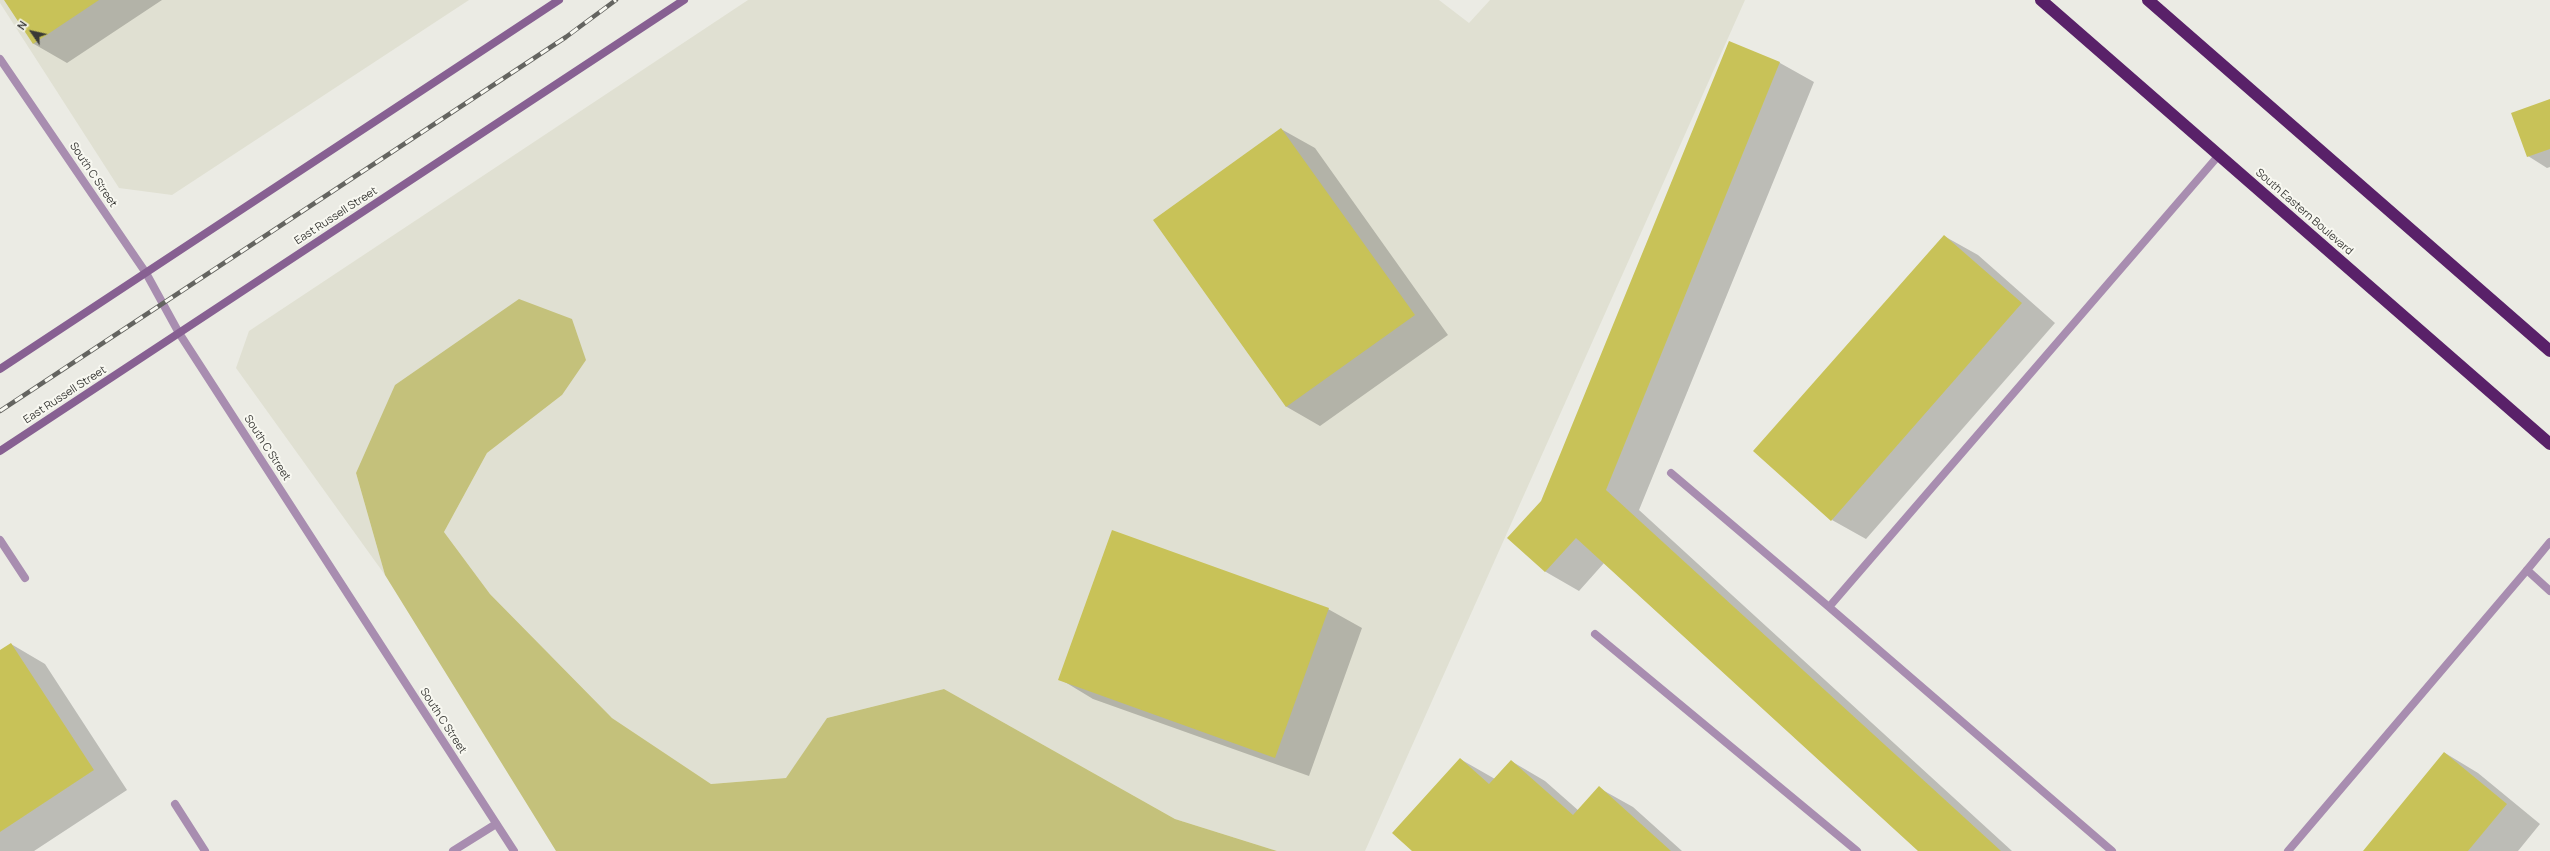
<!DOCTYPE html>
<html>
<head>
<meta charset="utf-8">
<style>
  body { margin:0 }
  #map { position:relative; width:2550px; height:851px; overflow:hidden; background:#ebebe4; font-family:Manrope,sans-serif }
  canvas { display:block }
  .north { position:absolute; left:12px; top:12px; width:40px; height:40px; -webkit-text-stroke:3px #f8f8f1; paint-order:stroke; rotate:304deg; font-size:11px; font-weight:700; line-height:16px; text-align:center; color:#393936 }
  .north::after { content:''; display:block; margin:auto; width:14px; height:18px; background:#393936; clip-path:polygon(50% 0,100% 100%,50% 72%,0 100%) }
</style>
</head>
<body>
<div id="map">
<canvas width="2550" height="851"></canvas>
<div class="north">N</div>
</div>
<script>
const context = document.querySelector('canvas').getContext('2d');
context.lineJoin = 'round';
function fill(path, color) {
  context.fillStyle = color;
  context.fill(path, 'evenodd');
}
function shape(rows) {
  const path = new Path2D();
  for (const r of rows) {
    path.moveTo(r[0], r[1]);
    for (let i = 2; i < r.length; i += 2) path.lineTo(r[i], r[i + 1]);
  }
  return path;
}
function trace(path, color, width, dash) {
  context.strokeStyle = color;
  context.lineWidth = width;
  context.lineCap = dash ? 'butt' : 'round';
  context.setLineDash(dash || []);
  context.stroke(path);
}
function label(font, color, halo, rows, align = 'center') {
  context.font = font + ' Manrope,sans-serif';
  context.lineWidth = 4;
  context.setLineDash([]);
  context.textBaseline = 'middle';
  context.strokeStyle = halo;
  context.fillStyle = color;
  for (const [text, x, y, turn = 0] of rows) {
    context.save();
    context.translate(x, y);
    context.rotate((+turn || 0) * Math.PI / 180);
    context.textAlign = isNaN(turn) ? turn : align;
    if (halo) context.strokeText(text, 0, 0);
    context.fillText(text, 0, 0);
    context.restore();
  }
}
fill(shape([
  [0,0,469,0,172,195,119,188,0,3],
  [748,0,1439,0,1469,23,1490,0,1745,0,1365,851,1277,851,1175,819,944,689,827,718,787,778,711,784,612,718,490,594,444,532,487,453,562,395,356,473,385,575,236,368,249,331]
]), '#e0e0d2');
fill(shape([
  [519,299,572,319,586,360,562,395,487,453,444,532,490,594,612,718,711,784,786,778,827,718,944,689,1175,819,1277,851,556,851,385,575,356,473,395,385]
]), '#c4c17b');
fill(shape([
  [5,0,162,0,67,63,34,44],
  [1729,43,1780,63,1814,82,1639,510,2012,851,1919,851,1604,563,1579,591,1546,572,1508,538,1542,501],
  [2550,100,2550,167,2547,168,2528,156],
  [1281,129,1315,148,1448,335,1320,426,1287,407,1154,220],
  [1944,236,1978,255,2055,323,1866,539,1832,520],
  [1328,609,1362,628,1309,776,1093,699,1060,679],
  [11,644,45,664,127,790,34,851,0,851,0,651],
  [2445,753,2478,773,2540,824,2518,851,2364,851],
  [1460,759,1495,779,1511,761,1545,781,1579,811,1599,788,1633,807,1682,851,1413,851]
]), '#0003');
fill(shape([
  [4,0,99,0,33,44],
  [1729,41,1780,62,1606,490,2001,851,1918,851,1576,538,1545,572,1507,538,1541,501],
  [2550,99,2550,149,2527,157,2511,113],
  [1281,128,1415,315,1286,407,1153,220],
  [1944,235,2022,303,1831,521,1753,451],
  [1112,530,1329,608,1275,758,1058,680],
  [11,643,94,770,0,832,0,650],
  [2444,752,2507,804,2468,851,2363,851],
  [1460,758,1489,784,1511,760,1573,815,1599,786,1671,851,1412,851,1392,833]
]), '#c8c258');
trace(shape([
  [1671,473,1829,607],
  [0,540,25,578],
  [1595,634,1857,851],
  [175,804,205,851],
  [453,851,496,824],
  [2112,851,1829,607,2219,155],
  [2288,851,2527,570]
]), '#a88db0', 8);
trace(shape([
  [0,59,146,273,179,333,514,851],
  [2550,542,2527,570,2550,591]
]), '#a88db0', 8);
trace(shape([
  [0,369,559,0],
  [0,451,684,0]
]), '#876092', 8);
trace(shape([
  [2041,0,2550,444],
  [2148,0,2550,351]
]), '#592169', 12);
const rail = shape([
  [0,411,566,37,616,0]
]);
trace(rail, '#646460', 4.5);
trace(rail, '#f8f8f1', 3, [9]);
label('11px', '#393936', '#f8f8f1', [
  ["South C Street",93,175,56],
  ["South Eastern Boulevard",2304,212,41],
  ["East Russell Street",336,216,-33],
  ["East Russell Street",65,395,-33],
  ["South C Street",267,448,57],
  ["South C Street",443,721,57]
]);
</script>
</body>
</html>
